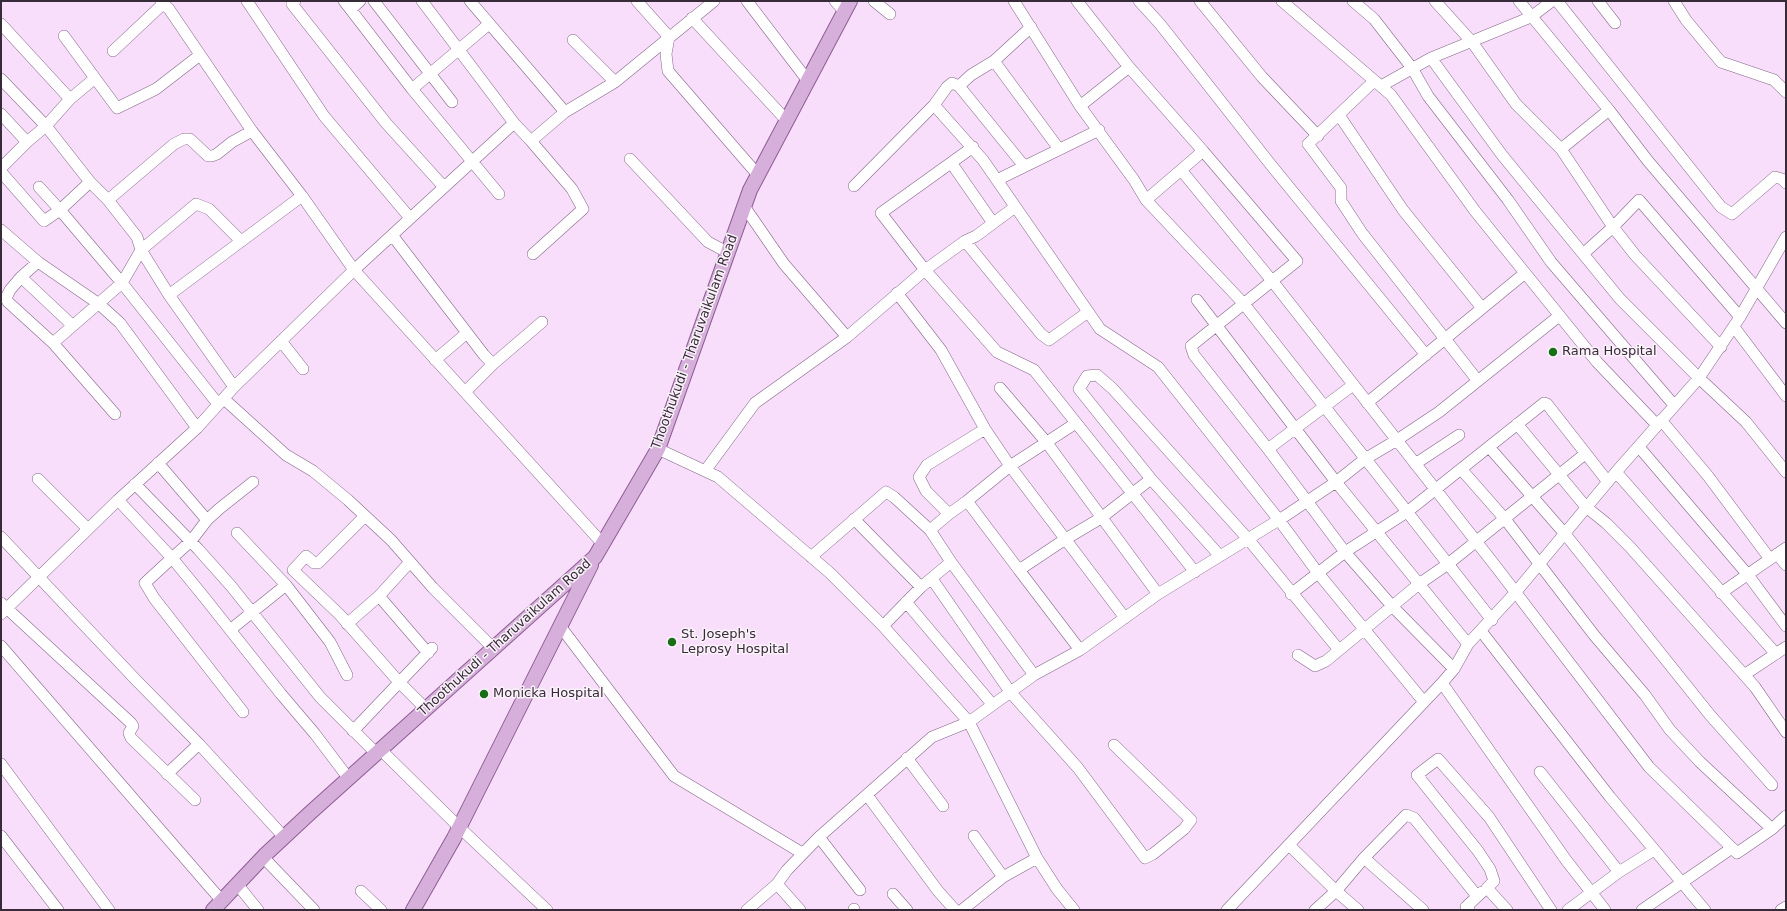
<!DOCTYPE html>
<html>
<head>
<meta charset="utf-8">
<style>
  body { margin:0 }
  #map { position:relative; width:1787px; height:911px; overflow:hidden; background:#f9defc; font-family:"DejaVu Sans",sans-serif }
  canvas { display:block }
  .frame { position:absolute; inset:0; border:2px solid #382b39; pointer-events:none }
</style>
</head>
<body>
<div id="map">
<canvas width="1787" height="911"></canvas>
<div class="frame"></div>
</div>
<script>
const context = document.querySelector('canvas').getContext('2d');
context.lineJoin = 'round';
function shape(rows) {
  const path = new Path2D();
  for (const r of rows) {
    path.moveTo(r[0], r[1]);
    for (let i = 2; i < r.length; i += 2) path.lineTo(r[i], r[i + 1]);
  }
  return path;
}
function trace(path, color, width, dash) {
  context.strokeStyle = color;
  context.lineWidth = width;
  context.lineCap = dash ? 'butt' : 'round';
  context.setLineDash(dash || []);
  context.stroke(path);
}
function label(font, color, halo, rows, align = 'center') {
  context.font = font + ' "DejaVu Sans",sans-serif';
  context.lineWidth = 3;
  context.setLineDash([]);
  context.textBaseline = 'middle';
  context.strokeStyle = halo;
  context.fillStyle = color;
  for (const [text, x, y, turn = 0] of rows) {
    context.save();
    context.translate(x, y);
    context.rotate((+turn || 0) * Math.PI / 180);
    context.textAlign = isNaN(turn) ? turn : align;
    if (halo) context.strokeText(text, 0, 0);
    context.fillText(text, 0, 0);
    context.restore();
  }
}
const minor = shape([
  [161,1,169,9,252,131,302,196,354,270,514,123,531,141,565,112],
  [247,1,324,116,410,218],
  [295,1,292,4,386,123,444,187],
  [344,1,412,89],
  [374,1,452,102],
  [422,1,514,123],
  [470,1,565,112,615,82,714,1],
  [637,1,669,37,666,54,668,71,758,175],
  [747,1,808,81],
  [835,1,845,12],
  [874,1,890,14],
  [1014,1,1080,106,1134,180,1146,200,1244,304,1492,620],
  [1077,1,1129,67],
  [1139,1,1160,24,1271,165,1426,355],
  [1200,1,1262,77,1318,136],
  [1282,1,1391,95,1475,211,1597,362,1657,425],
  [1353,1,1374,19,1412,68,1428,96,1508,200,1551,262,1674,405],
  [1435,1,1472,42,1516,104,1561,149,1609,110],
  [1519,1,1609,110,1648,161,1786,323],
  [1557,1,1721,207,1732,214,1775,177,1782,179,1786,183],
  [1598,1,1615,23],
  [1674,1,1686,20,1721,62,1774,80,1786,92],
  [351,9,360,1],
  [692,18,787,121],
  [1,24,70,99],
  [489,24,412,89,499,194],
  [64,36,117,108,156,89,200,55],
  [573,40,615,82],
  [113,51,164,3],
  [1431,58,1502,155,1620,299,1699,378,1746,422,1786,472],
  [994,61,1059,149],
  [1,79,46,126,90,182,108,200,137,237,141,250,122,283,53,343,115,414],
  [1374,81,1308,144,1341,188,1341,201,1362,233,1478,381],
  [959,86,971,75,994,61,1031,27],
  [1381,86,1431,58,1531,17,1552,1],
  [934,105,947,87,952,83,959,86,1024,166],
  [1080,106,1129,67,1203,151,1181,170,1273,282,1497,568,1649,767,1732,848],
  [1,114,27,142],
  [1339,115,1403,210,1482,308],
  [531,141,572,189,583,209,533,254],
  [1561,149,1613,227,1635,255,1721,347],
  [1203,151,1297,261,1191,346,1194,355,1268,449,1345,552,1392,606,1454,669],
  [630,159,708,242,727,252],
  [952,164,993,223],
  [1,168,27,142,46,126,70,99,94,79],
  [1,172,44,221,60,210,122,283,218,404],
  [998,182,1003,177,1099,130],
  [854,186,934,105,983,160,1100,329,1158,367,1279,520,1318,573,1424,702],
  [39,187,60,210,90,182],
  [108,200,174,144,184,139,190,139,208,156,212,156,217,154,232,142,252,131],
  [1146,200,1181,170],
  [744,206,784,264,847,337,925,270,881,213,973,147],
  [1015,207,976,236,965,241,925,270,997,352,1034,370,1195,572],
  [1,230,38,262],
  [392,235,484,355,493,364,465,392],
  [965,241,1041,334,1049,340,1088,312],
  [1583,254,1613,227,1639,200,1740,317],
  [21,277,72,325],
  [897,293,941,350,985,429,1010,466,1125,618],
  [169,295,141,250,196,204,209,209,241,241],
  [1197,300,1336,482,1468,644],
  [1734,327,1786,396],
  [281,341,303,369],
  [53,343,8,302,6,298,10,290,21,277,38,262,99,304,120,323,197,428],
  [435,360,467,333],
  [493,364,542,322],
  [234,387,169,295,302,196],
  [1000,388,1047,443,1158,594],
  [224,399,286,455,313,471,348,500,391,540,433,588,493,648],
  [1367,403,1525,273],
  [1661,420,1708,476,1770,559],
  [1517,424,1586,507,1606,523,1630,547,1755,687,1786,732],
  [1489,447,1565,534,1710,715,1772,785],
  [1639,447,1748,575,1786,626],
  [658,449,718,477,830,573,883,626,969,722,1037,858,1057,889,1074,910],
  [1268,449,1353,385],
  [158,463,207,520],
  [1415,464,1459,435],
  [1461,469,1505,519,1594,635,1645,695,1670,730,1700,762,1772,829],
  [705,471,755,403,847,337],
  [1616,472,1776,654],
  [38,479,88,529],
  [253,482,219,509,207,520,191,541,172,558,204,597,281,694,315,734,349,779],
  [135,484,198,549,231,586,320,697,377,754],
  [118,500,172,558,145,583,154,598,243,712],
  [967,501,949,514,926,491,919,477,927,465,985,429],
  [949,514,930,530,951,562,1034,675],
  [365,516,318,563,314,563,306,556,293,570,340,615,399,682,426,709],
  [854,519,921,587],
  [237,533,286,585],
  [1,537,136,680,199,744,284,837],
  [1777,554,1786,565],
  [1220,556,1151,479,1079,389,1087,376,1097,375,1113,389,1248,539,1339,650],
  [811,557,886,492,894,497,930,530],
  [410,562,379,596,428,653],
  [1019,570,967,501,1010,466,1076,423],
  [932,579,1011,693,1078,768,1145,858,1153,854,1184,829,1191,820,1114,745],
  [1721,593,1786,548],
  [1291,594,1345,552,1407,512,1544,403,1547,404,1608,482],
  [906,602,992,704],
  [1,603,131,723,133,726,129,733,131,738,195,800],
  [1,614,118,500,197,428,234,387,354,270,603,544],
  [347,624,379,596],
  [560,626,674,776,802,853],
  [883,626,921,587,951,562],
  [230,630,286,585,330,642,347,675],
  [1481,631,1610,797,1705,910],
  [1,646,221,900],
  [1080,650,1019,570,1064,540,1101,518,1151,479],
  [1298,655,1315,666,1326,661,1419,584,1448,564,1585,454],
  [1744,675,1786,647],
  [1442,683,1566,860,1605,910],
  [353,731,432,648],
  [381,750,459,827,547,910],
  [907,758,943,806],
  [1,764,109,910],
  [1540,772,1619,872],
  [167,774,199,744],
  [867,795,938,891,955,910],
  [1,836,58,910],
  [819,837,860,890],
  [1289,845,1336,891,1358,910],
  [263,857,314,910],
  [1364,858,1423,910],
  [1003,877,1037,858],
  [237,884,258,910],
  [361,891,381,910],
  [893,894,907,910],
  [854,909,854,910],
  [747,910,777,884],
  [800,910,777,884,787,870,819,837,932,737,969,722,1034,675,1080,650,1158,594,1282,518,1336,482,1365,459,1397,440,1439,412,1559,316],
  [962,910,1003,877,974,836],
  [1227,910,1442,683,1454,669,1468,644,1515,593,1616,472,1699,378,1740,317,1786,237],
  [1315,910,1336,891,1364,858,1406,815,1414,818,1477,896],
  [1469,910,1466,907,1482,892],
  [1507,910,1487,888,1494,881,1490,869,1478,851,1417,775,1438,759,1489,817,1551,910],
  [1568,910,1619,872,1654,850],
  [1642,910,1732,848,1737,853,1772,829,1786,816],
  [1781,910,1786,907]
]);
const major = shape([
  [213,910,266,854,310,813,595,557,658,449,750,190,850,1],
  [413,910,454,838,591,565]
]);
trace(minor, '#826586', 12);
trace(major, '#8d5e93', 16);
trace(minor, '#fff', 11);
trace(major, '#d6afdb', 14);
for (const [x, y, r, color] of [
  [1553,352,5,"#176e17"],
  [672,642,5,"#176e17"],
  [484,694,5,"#176e17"]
]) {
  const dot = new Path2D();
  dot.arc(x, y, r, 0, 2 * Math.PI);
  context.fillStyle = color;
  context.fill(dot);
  trace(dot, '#faf3fa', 1.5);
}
label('13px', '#382b39', '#faf3fa', [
  ["Thoothukudi - Tharuvaikulam Road",695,342,-70],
  ["Thoothukudi - Tharuvaikulam Road",505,638,-42]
]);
label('13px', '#382b39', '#faf3fa', [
  ["Rama Hospital",1562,352],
  ["St. Joseph's",681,635],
  ["Leprosy Hospital",681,650],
  ["Monicka Hospital",493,694]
], 'left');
</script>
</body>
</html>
